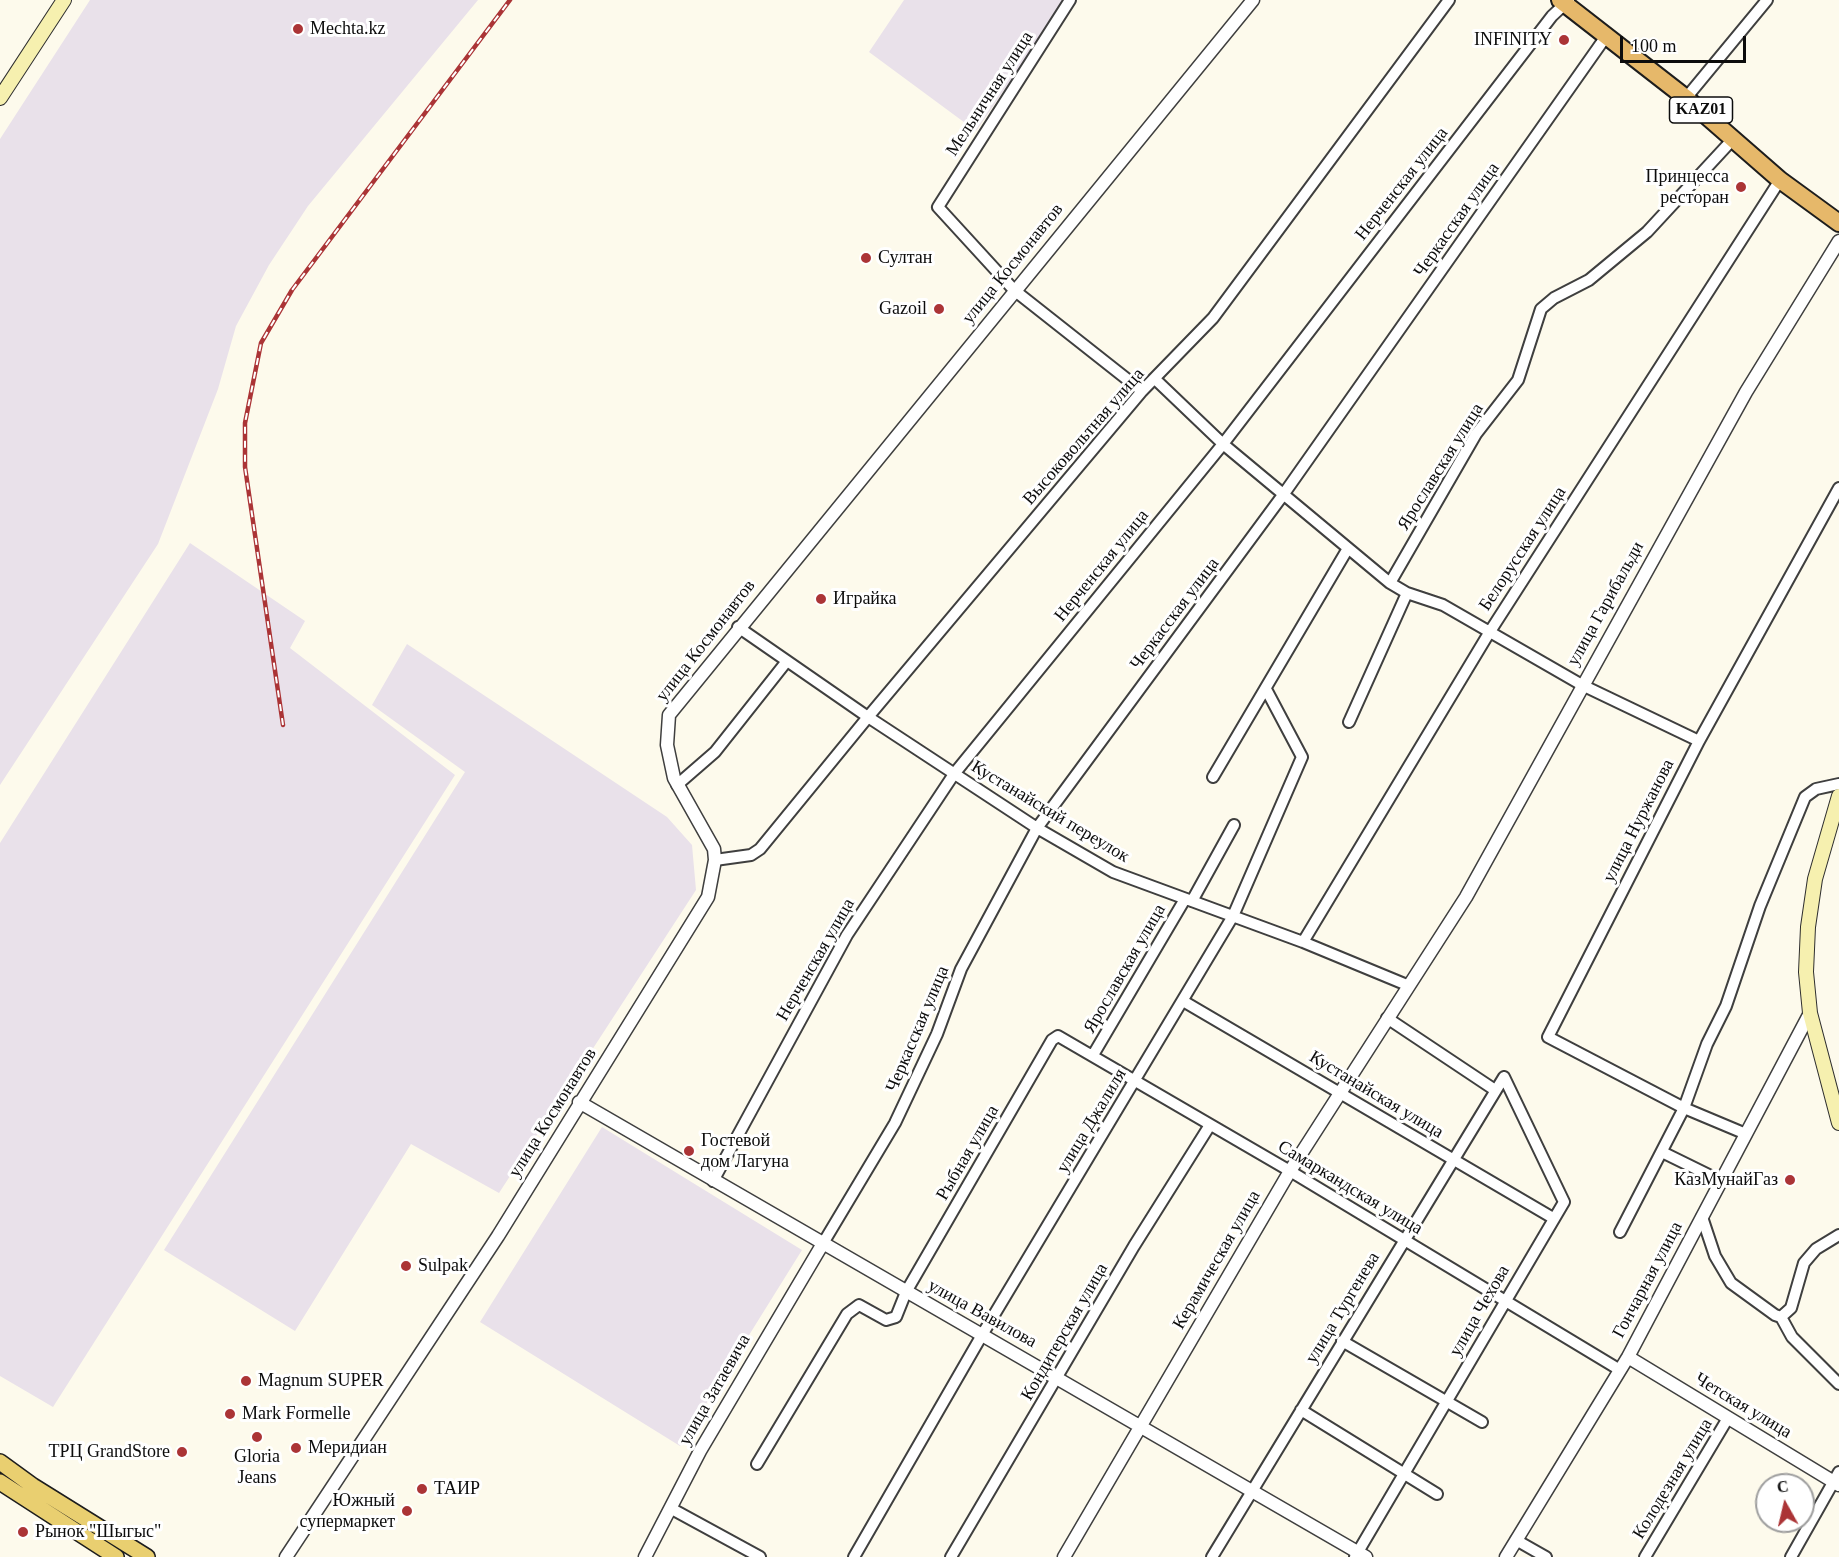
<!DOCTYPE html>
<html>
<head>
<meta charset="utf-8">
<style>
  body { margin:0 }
  #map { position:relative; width:1839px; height:1557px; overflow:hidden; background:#fdfaec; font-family:"Times New Roman",serif }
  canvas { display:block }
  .north { position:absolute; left:1755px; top:1473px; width:60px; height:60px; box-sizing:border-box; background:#fff; border:2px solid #9e9e9e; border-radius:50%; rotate:352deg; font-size:16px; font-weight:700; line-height:24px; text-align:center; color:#0c0c0c }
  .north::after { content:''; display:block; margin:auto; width:21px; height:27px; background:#ab3436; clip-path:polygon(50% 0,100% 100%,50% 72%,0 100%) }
  .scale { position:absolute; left:1620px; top:36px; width:126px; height:27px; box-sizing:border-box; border:3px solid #0c0c0c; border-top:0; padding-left:8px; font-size:18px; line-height:21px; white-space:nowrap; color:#0c0c0c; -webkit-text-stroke:4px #fff; paint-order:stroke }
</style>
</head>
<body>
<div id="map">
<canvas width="1839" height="1557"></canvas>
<div class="north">С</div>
<div class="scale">100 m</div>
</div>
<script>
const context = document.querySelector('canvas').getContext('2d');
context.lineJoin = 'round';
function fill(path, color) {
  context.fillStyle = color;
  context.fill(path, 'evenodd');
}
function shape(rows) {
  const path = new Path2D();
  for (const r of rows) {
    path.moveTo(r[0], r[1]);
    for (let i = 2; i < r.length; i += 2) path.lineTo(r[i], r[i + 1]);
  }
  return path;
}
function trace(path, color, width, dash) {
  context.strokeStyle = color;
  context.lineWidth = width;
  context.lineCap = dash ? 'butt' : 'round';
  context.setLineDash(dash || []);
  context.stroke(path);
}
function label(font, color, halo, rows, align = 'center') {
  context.font = font + ' "Times New Roman",serif';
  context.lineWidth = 6;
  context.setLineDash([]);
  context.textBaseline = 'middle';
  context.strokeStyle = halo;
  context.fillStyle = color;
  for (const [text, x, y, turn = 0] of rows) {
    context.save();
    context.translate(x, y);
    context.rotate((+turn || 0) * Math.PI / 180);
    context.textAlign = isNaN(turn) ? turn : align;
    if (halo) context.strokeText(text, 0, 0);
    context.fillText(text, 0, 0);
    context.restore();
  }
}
fill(shape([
  [90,0,478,0,308,206,269,265,236,326,218,389,158,544,0,785,0,139],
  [904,0,1066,0,976,131,869,52],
  [190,543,305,621,290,648,455,775,53,1407,0,1376,0,843],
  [407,644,667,817,692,845,696,890,499,1193,411,1144,295,1331,164,1250,465,772,372,705],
  [602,1127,802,1250,680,1446,480,1322]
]), '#e9e1ea');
const minor = shape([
  [1070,0,938,207,1014,290,1142,391],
  [1686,98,1767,0],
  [1155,379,1223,444,1390,583,1407,593,1443,605,1582,685,1699,741],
  [1390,583,1476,434,1518,380,1541,309,1554,298,1589,280,1647,232,1734,138],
  [738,627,868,717,1037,828,1113,872,1303,942,1407,985],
  [1349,722,1407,593],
  [1213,777,1347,550],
  [677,785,715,752,787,661],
  [715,860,751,855,760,849,868,717,1142,391,1213,318,1449,0],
  [1192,901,1234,825],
  [1303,942,1489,633,1780,180],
  [1183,1001,1553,1218],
  [1387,1018,1495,1090],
  [1093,1055,1185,899],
  [1746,1134,1684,1108,1548,1037,1699,741,1839,488],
  [1662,1152,1721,1181],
  [713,1181,847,935,954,774,1223,444,1552,16,1569,0],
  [1702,1217,1715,1256,1731,1283,1775,1315,1781,1317,1791,1308,1804,1263,1816,1249,1839,1235],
  [1620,1232,1684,1108,1707,1044,1726,1006,1760,906,1805,797,1816,789,1839,784],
  [822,1245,895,1123,937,1034,961,969,1037,828,1283,495,1607,35],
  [1781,1317,1792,1337,1839,1384],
  [1342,1341,1482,1422],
  [1301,1410,1437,1494],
  [757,1464,847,1314,859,1305,886,1320,896,1317,906,1292,1052,1040,1058,1036,1290,1171,1620,1370],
  [672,1509,760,1557],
  [1516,1540,1546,1557],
  [854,1557,982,1335,1233,916,1302,757,1267,691],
  [951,1557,1134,1246,1210,1125],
  [1212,1557,1504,1077],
  [1355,1557,1564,1202,1504,1077],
  [1645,1557,1728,1418],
  [1791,1557,1839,1472]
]);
const tertiary = shape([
  [579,1102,1366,1557],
  [1628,1357,1839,1485],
  [286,1557,498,1236,708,897,715,860,714,849,674,778,667,745,669,715,1253,0],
  [645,1557,700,1451,822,1245],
  [1064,1557,1290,1171,1466,897,1746,392,1839,241],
  [1506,1557,1628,1357,1810,1013]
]);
const secondary = shape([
  [0,98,64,0],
  [1839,796,1815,879,1808,927,1806,972,1810,1013,1839,1123]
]);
const primary = shape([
  [0,1462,33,1486,147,1557],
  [0,1482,116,1557]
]);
const trunk = shape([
  [1560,0,1686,98,1780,180,1839,223]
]);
trace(minor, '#3f3f3f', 14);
trace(tertiary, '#3f3f3f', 15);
trace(secondary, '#2e2e2e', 16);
trace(primary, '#1d1d1d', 18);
trace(trunk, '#1d1d1d', 20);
trace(minor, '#fff', 10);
trace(tertiary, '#fff', 12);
trace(secondary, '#f6f0af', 14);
trace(primary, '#e9cf70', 15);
trace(trunk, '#e6b86a', 16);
const rail = shape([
  [283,725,245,467,245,423,261,343,292,290,510,0]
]);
trace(rail, '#ab3436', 4.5);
trace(rail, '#fff', 2, [7]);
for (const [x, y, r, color] of [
  [298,29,6,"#ab3436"],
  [1564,40,6,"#ab3436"],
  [1741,187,6,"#ab3436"],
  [866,258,6,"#ab3436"],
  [939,309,6,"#ab3436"],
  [821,599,6,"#ab3436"],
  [689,1151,6,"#ab3436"],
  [1790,1180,6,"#ab3436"],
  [406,1266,6,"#ab3436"],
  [246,1381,6,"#ab3436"],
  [230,1414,6,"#ab3436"],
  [257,1437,6,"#ab3436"],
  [296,1448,6,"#ab3436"],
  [182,1452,6,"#ab3436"],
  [422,1489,6,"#ab3436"],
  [407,1511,6,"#ab3436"],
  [23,1532,6,"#ab3436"]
]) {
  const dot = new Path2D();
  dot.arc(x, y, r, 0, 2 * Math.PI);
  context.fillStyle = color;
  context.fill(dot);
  trace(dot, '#fff', 2);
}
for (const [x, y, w] of [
  [1701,110,63]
]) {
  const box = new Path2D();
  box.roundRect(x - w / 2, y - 13, w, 26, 4.5);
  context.fillStyle = '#fff';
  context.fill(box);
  trace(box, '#0c0c0c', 1.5);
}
label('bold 16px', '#0c0c0c', null, [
  ["KАZ01",1701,110]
]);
label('18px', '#0c0c0c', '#fff', [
  ["Mechta.kz",310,29],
  ["INFINITY",1552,40,"right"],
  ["Принцесса",1729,177,"right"],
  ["ресторан",1729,198,"right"],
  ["Султан",878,258],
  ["Gazoil",927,309,"right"],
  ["Играйка",833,599],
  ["Гостевой",701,1141],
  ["дом Лагуна",701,1162],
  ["КазМунайГаз",1778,1180,"right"],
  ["Sulpak",418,1266],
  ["Magnum SUPER",258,1381],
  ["Mark Formelle",242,1414],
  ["Меридиан",308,1448],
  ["ТРЦ GrandStore",170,1452,"right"],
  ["Gloria",257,1457,"center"],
  ["Jeans",257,1478,"center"],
  ["ТАИР",434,1489],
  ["Южный",395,1501,"right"],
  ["супермаркет",395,1522,"right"],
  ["Рынок \"Шыгыс\"",35,1532]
], 'left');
label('18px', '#0c0c0c', '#fff', [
  ["Мельничная улица",990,94,-57],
  ["Нерченская улица",1402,184,-52],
  ["Черкасская улица",1457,220,-55],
  ["улица Космонавтов",1013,264,-51],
  ["Высоковольтная улица",1084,437,-49],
  ["Ярославская улица",1441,467,-58],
  ["Белорусская улица",1523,549,-57],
  ["Нерченская улица",1102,566,-51],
  ["улица Гарибальди",1606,604,-61],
  ["Черкасская улица",1175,614,-53],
  ["улица Космонавтов",706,641,-52],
  ["Кустанайский переулок",1050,812,31],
  ["улица Нуржанова",1639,821,-63],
  ["Нерченская улица",816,960,-60],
  ["Ярославская улица",1125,969,-60],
  ["Черкасская улица",918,1029,-67],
  ["Кустанайская улица",1376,1095,31],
  ["улица Космонавтов",553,1113,-58],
  ["улица Джалиля",1092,1121,-59],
  ["Рыбная улица",968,1153,-60],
  ["Самаркандская улица",1350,1188,31],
  ["Керамическая улица",1217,1260,-60],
  ["Гончарная улица",1648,1280,-62],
  ["улица Тургенева",1343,1308,-59],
  ["улица Чехова",1480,1311,-60],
  ["улица Вавилова",982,1314,29],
  ["Кондитерская улица",1065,1332,-60],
  ["улица Затаевича",715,1390,-60],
  ["Четская улица",1743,1406,31],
  ["Колодезная улица",1673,1479,-59]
]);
</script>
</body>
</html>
